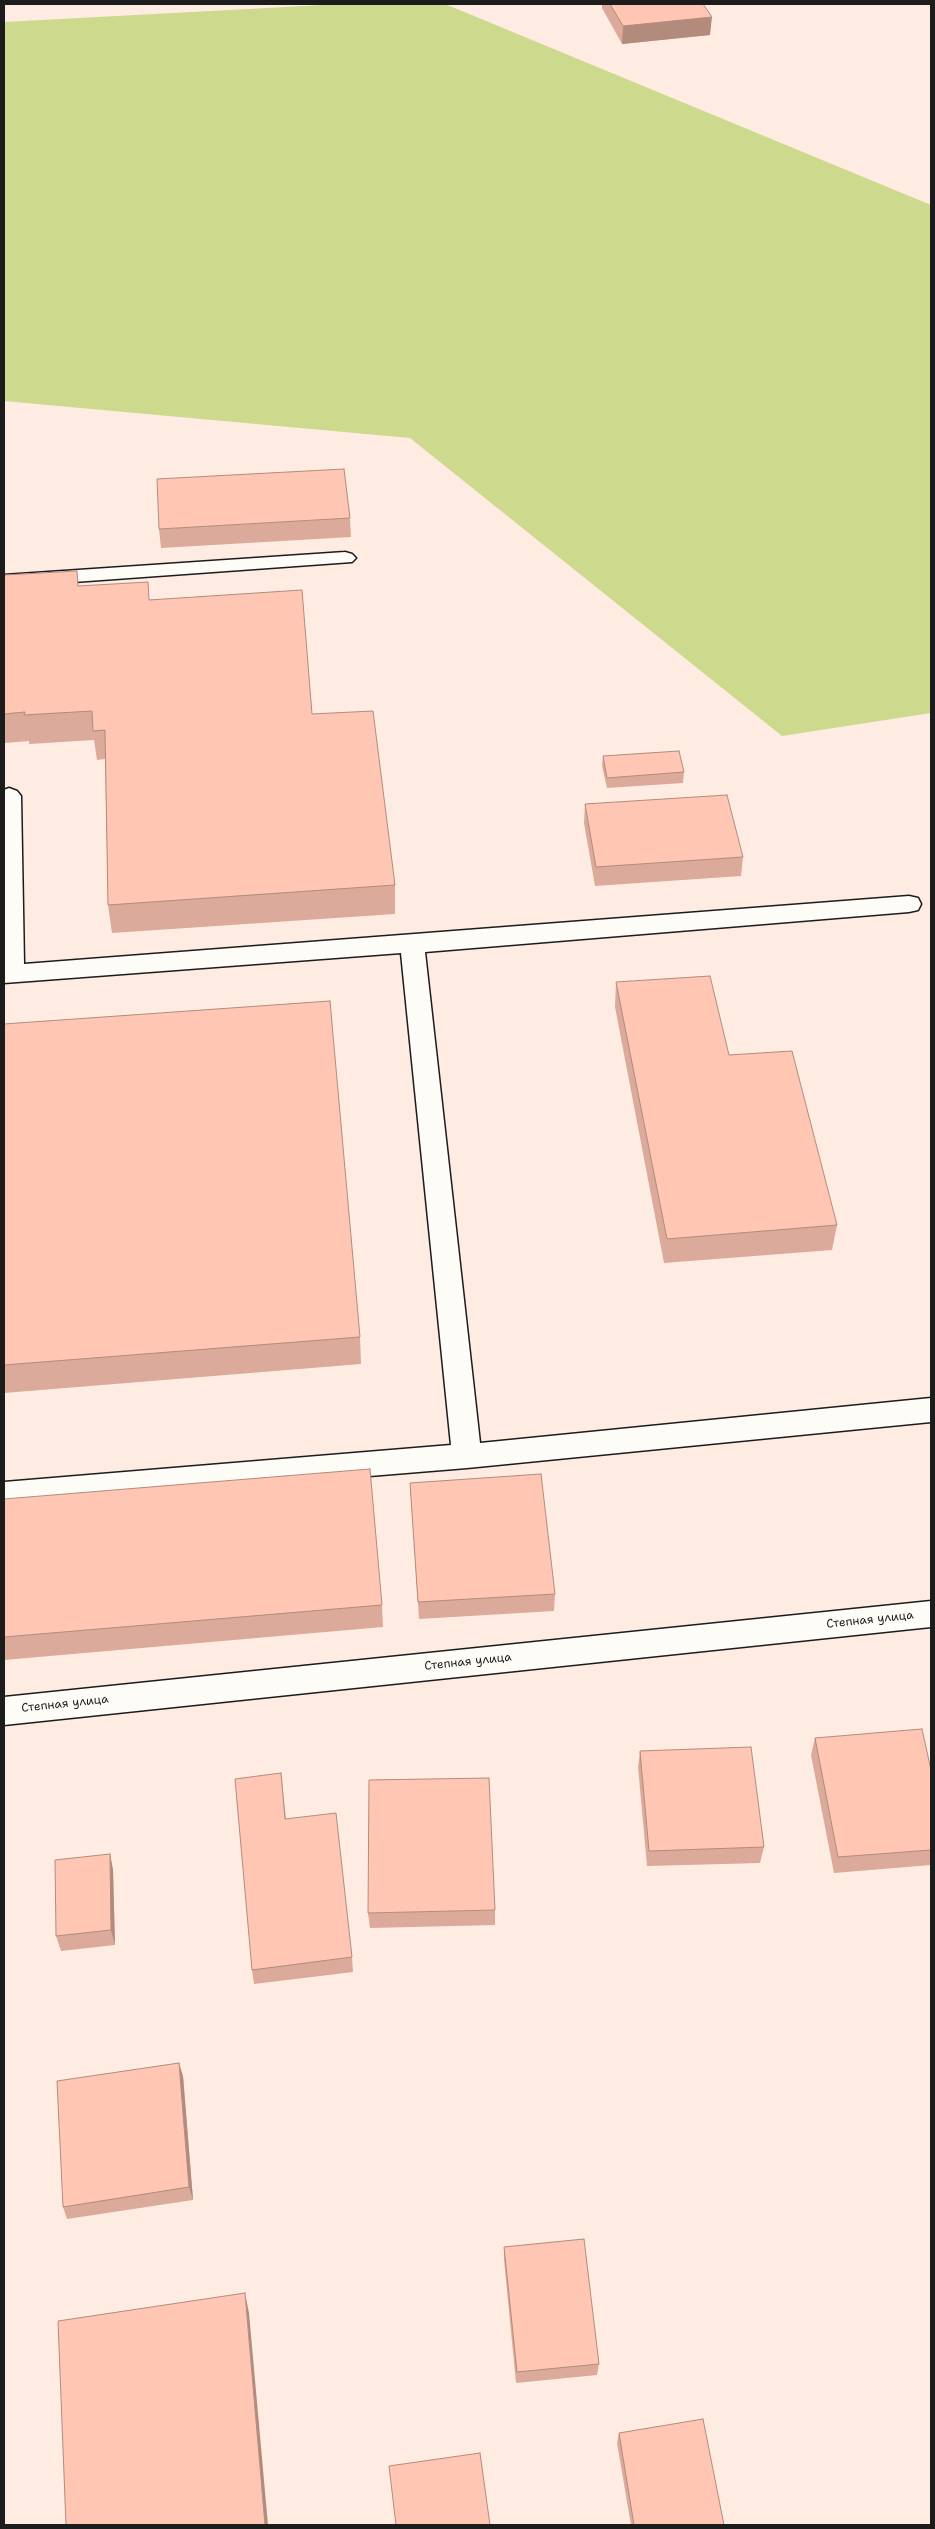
<!DOCTYPE html>
<html>
<head>
<meta charset="utf-8">
<style>
  body { margin:0 }
  #map { position:relative; width:935px; height:2529px; overflow:hidden; background:#feece3; font-family:"Shantell Sans",sans-serif }
  canvas { display:block }
  .frame { position:absolute; inset:0; border:5px solid #1c1c1c; pointer-events:none }
</style>
</head>
<body>
<div id="map">
<canvas width="935" height="2529"></canvas>
<div class="frame"></div>
</div>
<script>
const context = document.querySelector('canvas').getContext('2d');
context.lineJoin = 'round';
function fill(path, color) {
  context.fillStyle = color;
  context.fill(path, 'evenodd');
}
function shape(rows) {
  const path = new Path2D();
  for (const r of rows) {
    path.moveTo(r[0], r[1]);
    for (let i = 2; i < r.length; i += 2) path.lineTo(r[i], r[i + 1]);
  }
  return path;
}
function trace(path, color, width, dash) {
  context.strokeStyle = color;
  context.lineWidth = width;
  context.lineCap = dash ? 'butt' : 'round';
  context.setLineDash(dash || []);
  context.stroke(path);
}
function label(font, color, halo, rows, align = 'center') {
  context.font = font + ' "Shantell Sans",sans-serif';
  context.lineWidth = 5;
  context.setLineDash([]);
  context.textBaseline = 'middle';
  context.strokeStyle = halo;
  context.fillStyle = color;
  for (const [text, x, y, turn = 0] of rows) {
    context.save();
    context.translate(x, y);
    context.rotate((+turn || 0) * Math.PI / 180);
    context.textAlign = isNaN(turn) ? turn : align;
    if (halo) context.strokeText(text, 0, 0);
    context.fillText(text, 0, 0);
    context.restore();
  }
}
fill(shape([
  [342,4,445,4,931,205,931,713,782,736,410,438,4,401,4,22]
]), '#cdda8d');
const lane = shape([
  [345,552,352,554,356,558,352,562,4,587,4,575,345,552],
  [9,788,17,791,21,796,24,964,909,896,918,898,921,904,918,910,909,912,425,952,480,1443,931,1398,931,1422,467,1468,4,1506,4,1482,451,1445,401,953,4,983,4,790,9,788]
]);
const street = shape([
  [931,1601,931,1627,4,1725,4,1697,931,1601]
]);
trace(lane, '#1c1c1c', 3);
trace(street, '#1c1c1c', 3);
fill(lane, '#fdfcf7');
fill(street, '#fdfcf7');
fill(shape([
  [602,4,703,4,710,35,622,44,602,8],
  [350,518,351,537,161,548,159,529],
  [4,575,80,586,150,600,312,714,395,885,395,914,112,933,108,905,105,759,97,760,94,740,29,744,29,741,4,743],
  [603,756,684,772,683,783,607,788,602,766],
  [585,804,743,857,741,876,595,886,584,823],
  [616,982,729,1055,837,1225,832,1250,664,1263,615,1007],
  [4,1024,360,1337,361,1364,4,1393],
  [410,1483,555,1594,554,1611,419,1619],
  [4,1499,382,1605,383,1627,4,1660],
  [815,1738,931,1770,931,1865,834,1873,811,1755],
  [640,1751,764,1847,760,1863,647,1866,638,1767],
  [281,1773,286,1819,352,1957,353,1972,254,1984,252,1970],
  [110,1854,113,1870,115,1945,61,1951,56,1936],
  [495,1910,495,1925,370,1928,368,1913],
  [183,2076,193,2200,67,2219,63,2207],
  [504,2247,599,2364,597,2375,516,2383,504,2260],
  [619,2433,724,2525,631,2525,617,2443]
]), '#dbaa9a');
fill(shape([
  [712,17,710,35,622,44,623,26],
  [110,1854,113,1870,115,1945,111,1930],
  [179,2063,183,2076,193,2200,189,2187],
  [245,2293,249,2313,268,2525,265,2525]
]), '#b28b7d');
const building = shape([
  [610,4,703,4,712,17,623,26,610,4],
  [344,469,350,518,159,529,157,479,344,469],
  [77,571,78,586,148,582,149,600,302,590,312,714,373,711,395,885,108,905,105,730,93,731,92,711,24,715,25,712,4,714,4,575,77,571],
  [679,751,684,772,607,778,603,756,679,751],
  [727,795,743,857,596,867,585,804,727,795],
  [710,976,729,1055,792,1051,837,1225,667,1239,616,982,710,976],
  [330,1001,360,1337,4,1365,4,1024,330,1001],
  [370,1469,382,1605,4,1637,4,1499,370,1469],
  [541,1474,555,1594,418,1602,410,1483,541,1474],
  [922,1729,931,1770,931,1850,838,1857,815,1738,922,1729],
  [751,1747,764,1847,649,1851,640,1751,751,1747],
  [281,1773,285,1819,336,1813,352,1957,252,1970,235,1779,281,1773],
  [489,1778,495,1910,368,1913,369,1780,489,1778],
  [110,1854,111,1930,56,1936,55,1860,110,1854],
  [179,2063,189,2187,63,2207,57,2081,179,2063],
  [584,2239,599,2364,517,2372,504,2247,584,2239],
  [245,2293,265,2525,66,2525,58,2321,245,2293],
  [703,2419,724,2525,634,2525,619,2433,703,2419],
  [480,2453,490,2525,396,2525,389,2466,480,2453]
]);
fill(building, '#ffc6b3');
trace(building, '#b28b7d', 1);
label('12px', '#1c1c1c', '#fdfcf7', [
  ["Степная улица",870,1620,-6],
  ["Степная улица",468,1662,-6],
  ["Степная улица",65,1704,-6]
]);
</script>
</body>
</html>
